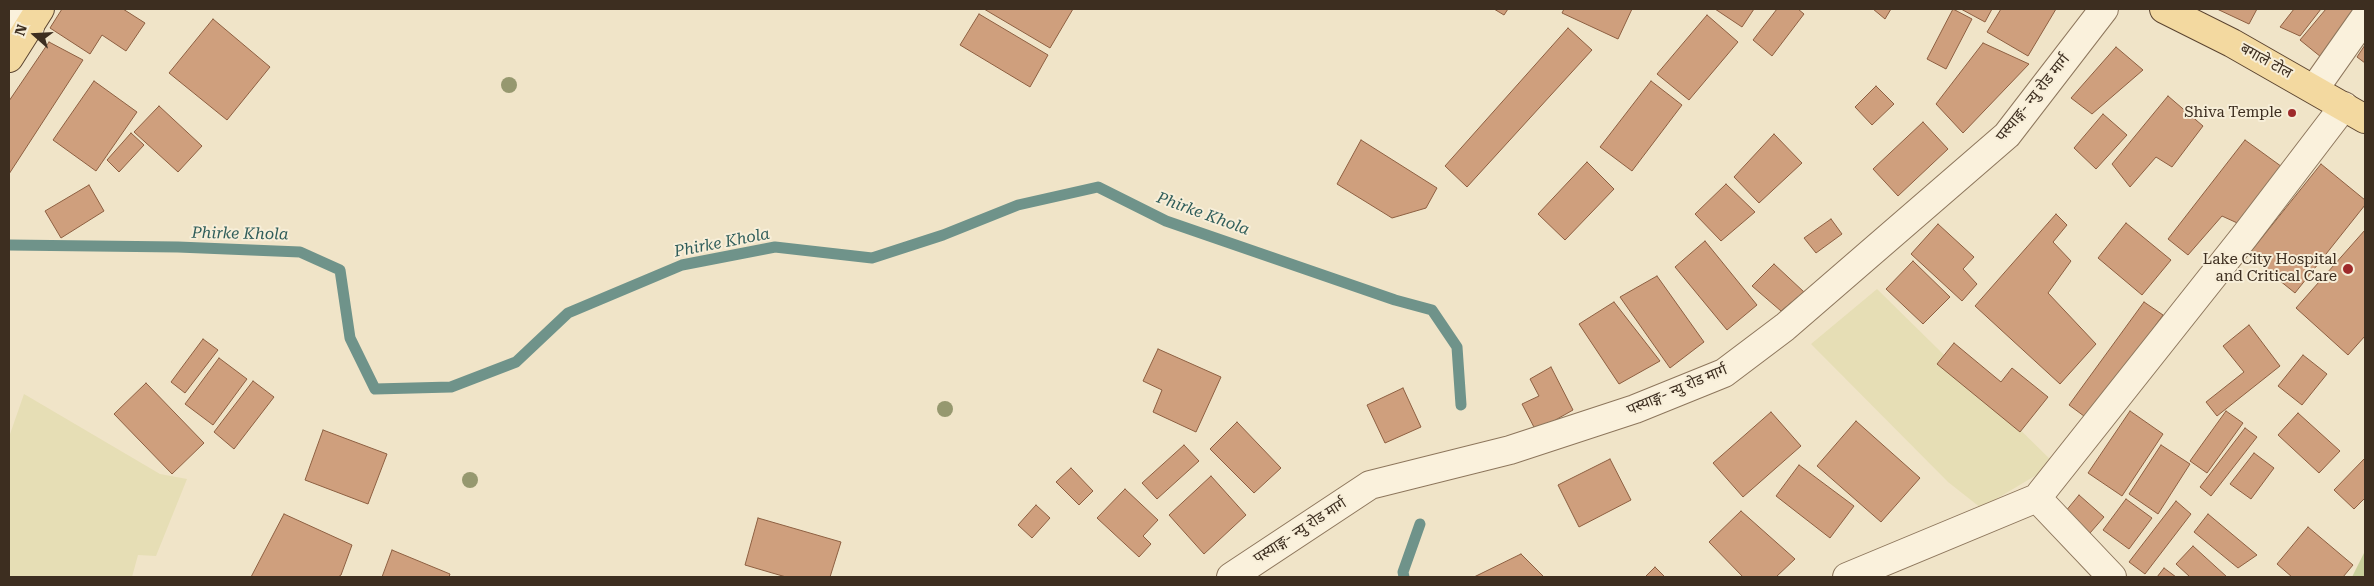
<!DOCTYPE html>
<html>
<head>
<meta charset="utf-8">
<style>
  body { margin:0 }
  #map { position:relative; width:2374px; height:586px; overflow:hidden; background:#f0e4c8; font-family:"Roboto Serif",serif }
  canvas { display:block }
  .frame { position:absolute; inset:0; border:10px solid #3d2e20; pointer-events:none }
  .north { position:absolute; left:10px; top:10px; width:50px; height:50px; -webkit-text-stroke:4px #f7eed8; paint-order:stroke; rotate:289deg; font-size:14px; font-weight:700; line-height:20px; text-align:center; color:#3d2e20 }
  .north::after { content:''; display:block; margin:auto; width:18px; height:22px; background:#3d2e20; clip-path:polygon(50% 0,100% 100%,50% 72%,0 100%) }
</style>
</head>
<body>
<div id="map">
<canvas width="2374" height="586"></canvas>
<div class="frame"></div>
<div class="north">N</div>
</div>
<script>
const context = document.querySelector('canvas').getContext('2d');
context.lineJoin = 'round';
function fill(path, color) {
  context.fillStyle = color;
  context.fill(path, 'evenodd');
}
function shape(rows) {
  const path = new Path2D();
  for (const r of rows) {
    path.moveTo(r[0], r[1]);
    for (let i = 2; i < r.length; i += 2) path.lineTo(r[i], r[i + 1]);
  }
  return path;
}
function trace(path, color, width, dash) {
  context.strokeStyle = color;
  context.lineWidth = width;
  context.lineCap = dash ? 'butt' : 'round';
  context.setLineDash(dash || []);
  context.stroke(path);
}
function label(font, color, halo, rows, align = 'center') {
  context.font = font + ' "Roboto Serif","Noto Sans Devanagari",serif';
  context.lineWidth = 4;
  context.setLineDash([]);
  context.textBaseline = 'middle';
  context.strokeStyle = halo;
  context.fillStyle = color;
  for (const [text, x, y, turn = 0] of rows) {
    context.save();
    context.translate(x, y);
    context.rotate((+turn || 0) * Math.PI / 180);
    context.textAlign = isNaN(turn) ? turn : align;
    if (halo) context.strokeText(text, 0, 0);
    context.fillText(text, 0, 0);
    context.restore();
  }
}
fill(shape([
  [1877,289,2055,464,1981,508,1948,482,1811,344],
  [24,394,160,474,187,479,156,556,138,555,132,577,9,577,9,437]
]), '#e6deb5');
fill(shape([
  [2365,551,2365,577,2352,577]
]), '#c9cf9b');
trace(shape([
  [9,245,178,247,300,252,340,270,350,338,375,389,451,387,516,362,568,313,682,265,775,247,872,258,943,235,1018,205,1098,187,1166,221,1395,300,1432,310,1457,347,1461,405],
  [1404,577,1403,572,1420,524]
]), '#6f938a', 11);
const building = shape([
  [62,9,123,9,145,23,126,51,102,35,90,54,50,28,62,9],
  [984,9,1073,9,1050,48,984,9],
  [1494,9,1508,9,1504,15,1494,9],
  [1564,9,1632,9,1618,39,1562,13,1564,9],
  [1715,9,1754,9,1742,27,1715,9],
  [1777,9,1798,9,1804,14,1772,56,1753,40,1777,9],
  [1873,9,1891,9,1885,19,1873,9],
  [1953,9,1972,19,1946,69,1927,59,1953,9],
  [1961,9,1992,9,1985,22,1961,9],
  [2001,9,2056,9,2028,56,1987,32,2001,9],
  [2217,9,2257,9,2249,24,2217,9],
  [2294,9,2321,9,2300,36,2280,27,2294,9],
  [2326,9,2360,9,2321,57,2300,40,2326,9],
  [979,14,1048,55,1030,87,960,45,979,14],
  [1707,15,1738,42,1689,100,1657,74,1707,15],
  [213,19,270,67,227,120,169,73,213,19],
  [1568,28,1592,50,1467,187,1445,166,1568,28],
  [49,42,83,60,9,174,9,101,49,42],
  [1983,43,2029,64,1963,133,1936,104,1983,43],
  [2365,45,2365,63,2357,57,2365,45],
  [2116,47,2143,70,2092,114,2071,98,2116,47],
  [94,81,137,112,96,171,53,140,94,81],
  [1651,81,1682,105,1632,171,1600,147,1651,81],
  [1876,86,1894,104,1872,125,1855,107,1876,86],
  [2168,96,2203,126,2172,167,2156,157,2130,187,2112,164,2168,96],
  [159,106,202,146,178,172,134,132,159,106],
  [2103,114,2127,135,2096,169,2074,148,2103,114],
  [1923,122,1948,149,1898,196,1873,169,1923,122],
  [131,133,144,145,119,172,107,160,131,133],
  [1774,134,1802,163,1759,203,1734,177,1774,134],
  [1361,140,1437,188,1426,208,1392,218,1337,184,1361,140],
  [2245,140,2289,172,2246,227,2222,216,2188,255,2168,239,2245,140],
  [1587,162,1614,189,1565,240,1538,214,1587,162],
  [2321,164,2365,200,2365,205,2295,293,2248,255,2321,164],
  [1726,184,1755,212,1721,241,1695,214,1726,184],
  [89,185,104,211,61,238,45,211,89,185],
  [2056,214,2067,225,2053,242,2071,261,2048,293,2096,344,2060,384,1975,306,2056,214],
  [1831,219,1842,234,1816,253,1804,238,1831,219],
  [2126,223,2171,260,2142,295,2098,258,2126,223],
  [1938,224,1974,257,1963,269,1977,284,1962,301,1911,254,1938,224],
  [2365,230,2365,336,2348,355,2296,308,2365,230],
  [1705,241,1757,305,1727,330,1675,267,1705,241],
  [1913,261,1950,297,1923,324,1886,289,1913,261],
  [1774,264,1804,292,1781,311,1752,286,1774,264],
  [1657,276,1704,342,1670,368,1620,297,1657,276],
  [1614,302,1660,361,1619,384,1579,324,1614,302],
  [2144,302,2163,315,2088,419,2069,405,2144,302],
  [2249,325,2280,366,2217,416,2206,402,2244,372,2223,346,2249,325],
  [203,339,218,350,185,393,171,382,203,339],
  [1954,343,2001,382,2012,368,2048,397,2020,432,1937,364,1954,343],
  [1158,349,1221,377,1196,432,1153,412,1162,390,1143,381,1158,349],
  [2303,355,2327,374,2302,405,2278,386,2303,355],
  [219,358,247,379,213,425,185,404,219,358],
  [1551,367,1573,410,1536,431,1522,404,1539,396,1530,379,1551,367],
  [253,381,274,397,234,449,214,432,253,381],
  [146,383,204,443,172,474,114,414,146,383],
  [1403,388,1421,427,1385,443,1367,405,1403,388],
  [2130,411,2163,434,2122,496,2088,473,2130,411],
  [2226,411,2243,423,2207,473,2190,461,2226,411],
  [1771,412,1801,446,1743,497,1713,463,1771,412],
  [2298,413,2340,451,2319,473,2278,435,2298,413],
  [1856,421,1920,478,1881,522,1817,466,1856,421],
  [1237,422,1281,468,1254,493,1210,449,1237,422],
  [2245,428,2257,437,2211,496,2200,487,2245,428],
  [323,430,387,454,368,504,305,480,323,430],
  [1184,445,1199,461,1157,499,1142,483,1184,445],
  [2161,445,2190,464,2158,514,2129,494,2161,445],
  [2254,453,2274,468,2251,499,2230,484,2254,453],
  [2365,458,2365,498,2354,509,2334,490,2365,458],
  [1610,459,1631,500,1579,527,1558,485,1610,459],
  [1799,465,1854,506,1830,538,1776,496,1799,465],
  [1071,468,1093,491,1079,505,1056,482,1071,468],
  [1211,476,1246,515,1204,554,1169,515,1211,476],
  [1125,489,1158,520,1143,536,1151,544,1139,557,1097,518,1125,489],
  [2079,495,2104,517,2090,533,2065,512,2079,495],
  [2126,499,2152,518,2129,549,2103,530,2126,499],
  [2176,501,2191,514,2145,574,2129,562,2176,501],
  [1036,505,1050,518,1032,538,1018,525,1036,505],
  [1741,511,1795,559,1776,577,1743,577,1709,542,1741,511],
  [284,514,352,545,341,575,338,577,251,577,284,514],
  [2208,514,2257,555,2238,568,2194,532,2208,514],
  [758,518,841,542,830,577,786,577,745,565,758,518],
  [2308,527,2353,565,2343,577,2292,577,2277,564,2308,527],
  [2193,546,2227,577,2190,577,2176,564,2193,546],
  [392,550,450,574,449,577,382,577,392,550],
  [1521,554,1544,577,1474,577,1521,554],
  [1655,567,1665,577,1645,577,1655,567],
  [2164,568,2176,577,2157,577,2164,568]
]);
fill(building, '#cf9f7d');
trace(building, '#8d5f41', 1);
const minor = shape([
  [9,20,30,27],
  [2315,88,2365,17],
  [2037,498,2112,577],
  [1231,577,1370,485,1510,450,1635,409,1724,373,1785,327,2007,135,2104,9],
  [1847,577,2037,498,2244,237,2344,106]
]);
const major = shape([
  [2164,9,2232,43,2365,119],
  [9,58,40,9]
]);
trace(minor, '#8d765c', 30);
trace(major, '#5b4430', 30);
trace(minor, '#faf1dc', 28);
trace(major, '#f3d9a0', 28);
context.fillStyle = '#96986f';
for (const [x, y] of [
  [509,85],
  [945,409],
  [470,480]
]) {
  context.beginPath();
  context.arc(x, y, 8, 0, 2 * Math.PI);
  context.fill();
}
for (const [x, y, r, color] of [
  [2292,113,5,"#9e2a2b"],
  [2348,269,6,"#9e2a2b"]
]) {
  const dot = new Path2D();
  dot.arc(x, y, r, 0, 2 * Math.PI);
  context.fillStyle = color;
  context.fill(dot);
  trace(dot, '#f7eed8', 2);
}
label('15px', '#3d2e20', '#f7eed8', [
  ["बगाले टोल",2266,61,29],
  ["पस्याङ्ग- न्यु रोड मार्ग",2033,98,-51],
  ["पस्याङ्ग- न्यु रोड मार्ग",1677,390,-23],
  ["पस्याङ्ग- न्यु रोड मार्ग",1300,531,-33]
]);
label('15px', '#3d2e20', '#f7eed8', [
  ["Shiva Temple",2282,113],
  ["Lake City Hospital",2337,260],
  ["and Critical Care",2337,277]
], 'right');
label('italic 16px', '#2f5d5a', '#f7eed8', [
  ["Phirke Khola",1203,214,20],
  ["Phirke Khola",240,234,1],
  ["Phirke Khola",722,243,-11]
]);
</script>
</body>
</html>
